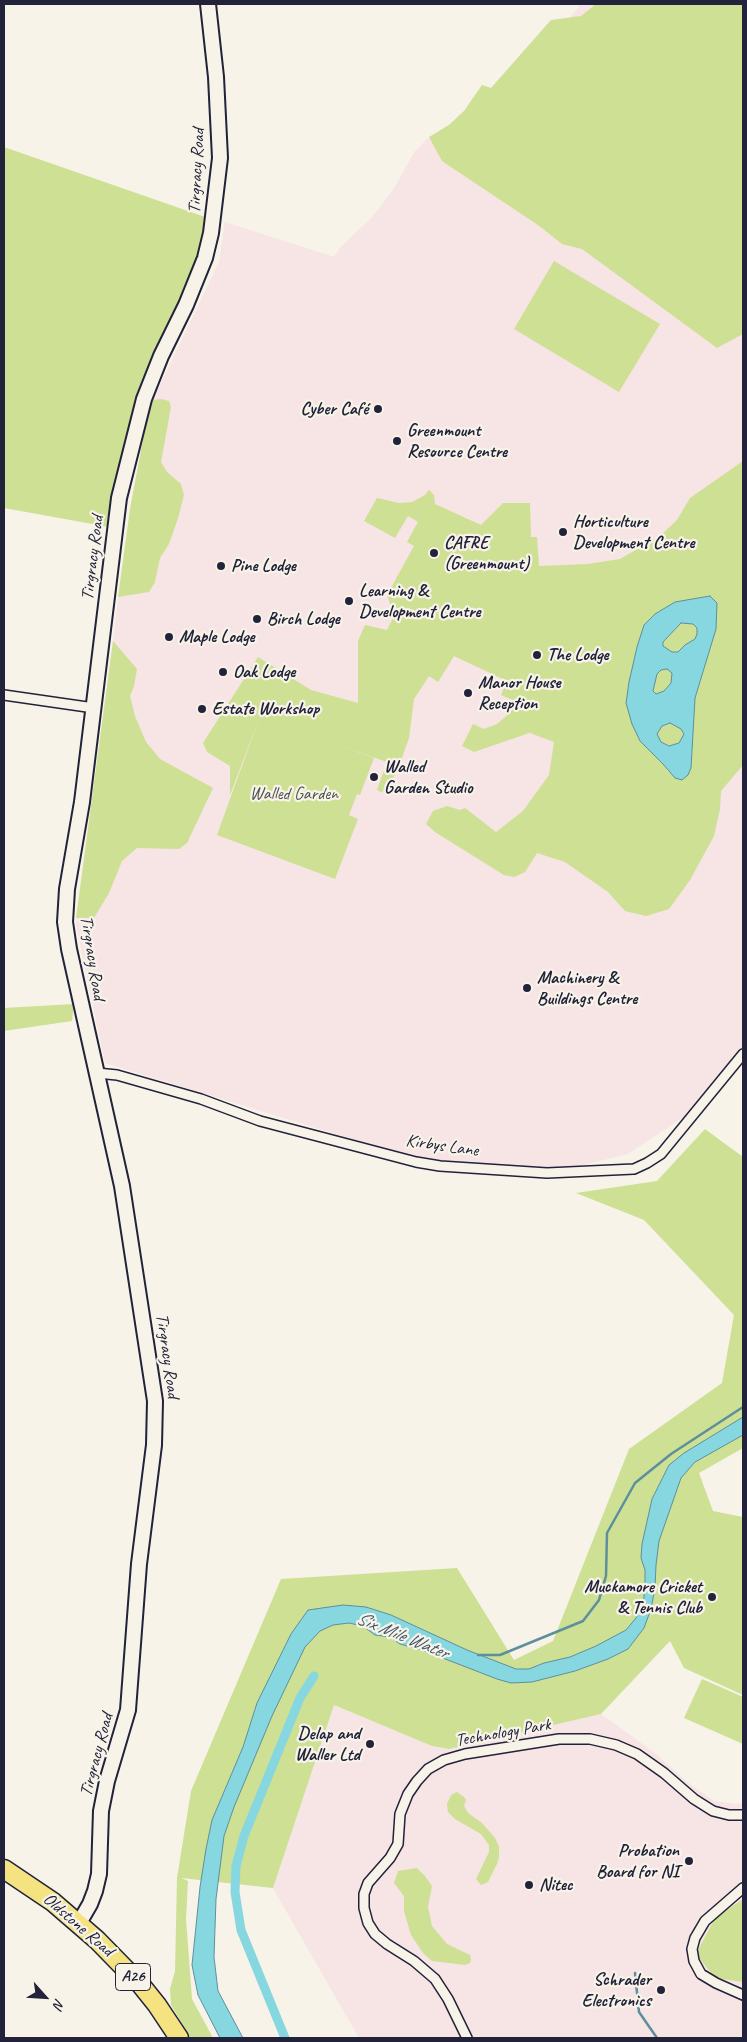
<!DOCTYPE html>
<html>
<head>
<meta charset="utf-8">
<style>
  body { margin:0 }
  #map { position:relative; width:747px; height:2042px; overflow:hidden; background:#f7f3e8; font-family:Caveat,sans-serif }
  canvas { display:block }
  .frame { position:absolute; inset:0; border:5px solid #22223b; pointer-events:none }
  .north { position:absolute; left:20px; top:1972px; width:50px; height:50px; -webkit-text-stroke:4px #f7f3e8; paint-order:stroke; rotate:116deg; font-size:14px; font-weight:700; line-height:20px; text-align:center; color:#22223b }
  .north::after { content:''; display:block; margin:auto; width:18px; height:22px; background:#22223b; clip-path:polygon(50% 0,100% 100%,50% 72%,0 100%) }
</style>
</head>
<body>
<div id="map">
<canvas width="747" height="2042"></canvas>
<div class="frame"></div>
<div class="north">N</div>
</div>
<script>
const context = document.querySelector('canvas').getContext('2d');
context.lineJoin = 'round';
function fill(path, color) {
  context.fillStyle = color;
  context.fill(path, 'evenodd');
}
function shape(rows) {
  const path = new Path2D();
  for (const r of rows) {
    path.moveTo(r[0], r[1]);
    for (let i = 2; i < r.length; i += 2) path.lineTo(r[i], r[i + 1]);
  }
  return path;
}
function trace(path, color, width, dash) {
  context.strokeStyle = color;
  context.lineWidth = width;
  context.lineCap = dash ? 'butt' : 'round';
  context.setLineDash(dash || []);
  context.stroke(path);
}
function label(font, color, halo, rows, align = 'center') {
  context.font = font + ' Caveat,sans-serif';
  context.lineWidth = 4.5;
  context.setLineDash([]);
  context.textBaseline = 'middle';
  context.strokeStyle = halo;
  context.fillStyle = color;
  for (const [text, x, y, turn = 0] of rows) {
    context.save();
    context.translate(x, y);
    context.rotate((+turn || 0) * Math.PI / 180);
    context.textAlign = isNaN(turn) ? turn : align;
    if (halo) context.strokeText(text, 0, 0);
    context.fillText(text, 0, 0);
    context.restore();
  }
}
fill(shape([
  [581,4,743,4,743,1046,685,1116,628,1154,575,1167,540,1168,420,1160,105,1063,76,925,130,509,149,408,219,262,225,222,334,257,340,248,373,216,393,190,415,151,429,137,449,125,464,111,482,85,491,88,551,20,570,18],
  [334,1705,432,1746,449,1749,601,1714,655,1753,686,1781,714,1801,736,1804,743,1803,743,2038,359,2038,273,1888]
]), '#f7e4e4');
fill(shape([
  [596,4,743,4,743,334,717,348,582,249,562,244,538,225,442,161,429,137,449,125,464,111,482,85,491,88,551,20,581,16],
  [4,147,208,218,203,251,142,386,128,433,109,527,4,508],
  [554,261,660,324,619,392,514,329],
  [161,399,169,401,171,407,161,462,167,472,181,484,184,495,178,518,169,544,160,558,155,582,149,592,118,597,130,509,149,408,153,400],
  [743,461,743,765,721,791,720,809,714,836,690,880,669,909,646,916,625,911,608,892,565,862,537,853,525,872,514,877,504,875,435,832,426,824,433,811,447,806,460,810,465,808,496,832,523,811,549,775,554,742,530,733,535,731,474,752,462,746,473,724,484,729,497,724,511,712,515,701,501,695,507,681,454,656,438,682,429,676,414,699,409,738,397,772,384,791,381,792,377,790,387,762,335,744,374,758,360,795,357,794,349,815,358,819,335,879,217,835,260,716,230,795,230,766,207,752,203,743,258,657,311,690,358,703,358,641,365,625,387,630,394,616,387,595,414,546,407,542,418,522,408,516,395,538,364,521,377,498,399,503,412,502,425,495,429,490,434,495,435,504,481,525,503,503,530,503,531,537,537,537,539,566,588,564,620,559,660,536,677,520,690,498],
  [710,596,705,666,695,698,692,725,668,772,629,682,693,600],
  [681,623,693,624,697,628,697,634,695,639,685,645,678,652,672,652,663,646,663,642],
  [113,641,137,669,134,686,130,696,135,716,146,742,160,759,213,788,187,843,179,849,137,848,122,861,109,893,94,918,76,918],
  [667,669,672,673,671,683,664,691,657,694,653,692,657,674,661,670],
  [670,723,681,729,684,734,679,743,669,746,661,742,656,734,662,726],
  [74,1004,72,1021,4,1031,4,1008],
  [705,1129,743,1157,743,1448,699,1473,713,1511,743,1517,743,1695,684,1668,670,1641,601,1714,449,1749,432,1746,334,1705,273,1888,181,1878,188,1881,186,1919,192,1999,213,2038,191,2038,171,2005,170,1989,175,1971,177,1878,191,1791,281,1579,457,1568,514,1660,553,1641,629,1449,722,1383,734,1315,644,1220,576,1193,657,1181],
  [702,1679,743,1697,743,1744,684,1718],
  [457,1792,464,1797,466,1800,464,1806,468,1813,482,1823,495,1838,499,1847,499,1857,497,1864,488,1882,481,1885,476,1879,489,1852,489,1845,481,1834,455,1819,448,1812,447,1804,451,1795],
  [417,1868,425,1876,432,1886,428,1907,432,1926,447,1944,470,1955,471,1959,470,1963,465,1965,432,1961,423,1953,411,1935,404,1911,404,1896,394,1883,398,1871],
  [743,1899,743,1982,715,1978,696,1954,715,1918]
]), '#cde094');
const water = shape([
  [710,596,717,603,716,629,695,698,691,768,688,775,682,780,675,778,663,764,640,741,632,724,626,703,629,682,637,647,644,625,655,614,675,602,710,596],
  [681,623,693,624,697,628,697,634,695,639,685,645,678,652,672,652,663,646,663,642,681,623],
  [667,669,672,673,671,683,664,691,656,694,653,691,657,674,661,670,667,669],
  [670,723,681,729,684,734,679,743,669,746,661,742,657,734,662,726,670,723],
  [743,1417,743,1435,695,1462,681,1478,659,1541,656,1565,655,1588,651,1609,644,1628,628,1649,608,1659,575,1671,532,1682,511,1683,497,1679,422,1650,400,1644,390,1637,375,1635,363,1626,349,1623,333,1625,320,1631,305,1647,272,1716,234,1807,224,1836,216,1899,214,1957,218,1991,243,2038,220,2038,198,1995,192,1965,200,1887,206,1849,212,1820,243,1747,257,1703,291,1634,308,1610,343,1605,366,1607,391,1615,467,1650,516,1669,529,1669,544,1663,570,1657,596,1646,626,1630,636,1618,643,1604,645,1588,645,1570,641,1558,642,1544,652,1499,669,1465,684,1453,743,1417]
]);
fill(water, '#86d7df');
trace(water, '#5e8f9d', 1);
trace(shape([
  [478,1655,500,1655,583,1621,599,1600,606,1576,607,1533,635,1483,671,1454,743,1407],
  [635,1973,639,2012,657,2038]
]), '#5e8f9d', 2.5);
trace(shape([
  [285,2038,241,1930,235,1892,236,1866,244,1836,300,1698,314,1676]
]), '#86d7df', 9);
const street = shape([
  [4,695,94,708],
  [97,1073,117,1075,201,1099,260,1121,416,1162,440,1166,547,1173,634,1169,647,1163,661,1154,743,1054],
  [743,1888,705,1921,695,1938,692,1949,694,1961,701,1974,716,1983,743,1995],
  [467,2038,448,1999,435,1979,414,1961,387,1944,375,1934,368,1923,364,1908,364,1894,368,1883,390,1858,398,1844,400,1814,408,1794,417,1781,428,1769,444,1760,465,1754,559,1739,590,1739,616,1745,637,1754,664,1773,694,1799,713,1811,729,1815,743,1815]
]);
const secondary = shape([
  [79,1923,90,1904,95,1891,99,1874,101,1811,107,1781,128,1710,139,1564,154,1445,155,1401,122,1186,69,949,65,922,67,889,82,802,119,498,144,399,161,356,186,305,205,258,211,233,220,158,216,77,208,4]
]);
const highway = shape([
  [4,1869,53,1902,97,1940,141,1985,157,2005,179,2038]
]);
trace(street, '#22223b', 12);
trace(secondary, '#22223b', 18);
trace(highway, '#22223b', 21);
trace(street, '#f7f3e8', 9);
trace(secondary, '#f7f3e8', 14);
trace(highway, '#f5e382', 18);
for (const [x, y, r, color] of [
  [378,409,5,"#22223b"],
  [397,441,5,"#22223b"],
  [563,532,5,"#22223b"],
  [434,553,5,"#22223b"],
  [221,566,5,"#22223b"],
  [349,601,5,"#22223b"],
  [257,619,5,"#22223b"],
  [169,637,5,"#22223b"],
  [537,655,5,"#22223b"],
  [223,672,5,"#22223b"],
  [468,693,5,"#22223b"],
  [202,709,5,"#22223b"],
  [374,777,5,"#22223b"],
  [527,988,5,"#22223b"],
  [712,1597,5,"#22223b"],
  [370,1744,5,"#22223b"],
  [689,1861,5,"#22223b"],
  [529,1885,5,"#22223b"],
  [661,1990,5,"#22223b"]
]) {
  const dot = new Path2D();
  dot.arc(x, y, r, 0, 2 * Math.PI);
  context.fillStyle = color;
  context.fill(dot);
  trace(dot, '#f7f3e8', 2);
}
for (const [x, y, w] of [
  [133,1977,35]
]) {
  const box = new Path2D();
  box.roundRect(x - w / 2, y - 13.5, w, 27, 4);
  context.fillStyle = '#f7f3e8';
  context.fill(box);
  trace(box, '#22223b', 1);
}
label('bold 16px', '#22223b', null, [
  ["A26",133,1977]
]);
label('18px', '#22223b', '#f7f3e8', [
  ["Tirgracy Road",197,171,-87],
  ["Tirgracy Road",93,558,-83],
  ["Tirgracy Road",92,958,81],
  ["Kirbys Lane",442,1146,8],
  ["Tirgracy Road",167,1356,82],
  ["Technology Park",503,1733,-10],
  ["Tirgracy Road",97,1755,-75],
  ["Oldstone Road",78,1925,41]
]);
label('bold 18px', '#22223b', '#f7f3e8', [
  ["Cyber Café",368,409,"right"],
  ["Greenmount",407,431],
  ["Resource Centre",407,452],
  ["Horticulture",573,522],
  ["Development Centre",573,543],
  ["CAFRE",444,543],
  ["(Greenmount)",444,564],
  ["Pine Lodge",231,566],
  ["Learning &",359,591],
  ["Development Centre",359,612],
  ["Birch Lodge",267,619],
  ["Maple Lodge",179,637],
  ["The Lodge",547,655],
  ["Oak Lodge",233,672],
  ["Manor House",478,683],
  ["Reception",478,704],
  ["Estate Workshop",212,709],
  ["Walled",384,767],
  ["Garden Studio",384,788],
  ["Machinery &",537,978],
  ["Buildings Centre",537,999],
  ["Muckamore Cricket",702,1587,"right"],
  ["& Tennis Club",702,1608,"right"],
  ["Delap and",360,1734,"right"],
  ["Waller Ltd",360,1755,"right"],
  ["Probation",679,1851,"right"],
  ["Board for NI",679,1872,"right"],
  ["Nitec",539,1885],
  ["Schrader",651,1980,"right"],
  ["Electronics",651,2001,"right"]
], 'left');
label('18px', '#4d5251', '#f7f3e8', [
  ["Walled Garden",294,794]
]);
label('italic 19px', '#40586c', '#f7f3e8', [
  ["Six Mile Water",402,1636,22]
]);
</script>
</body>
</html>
